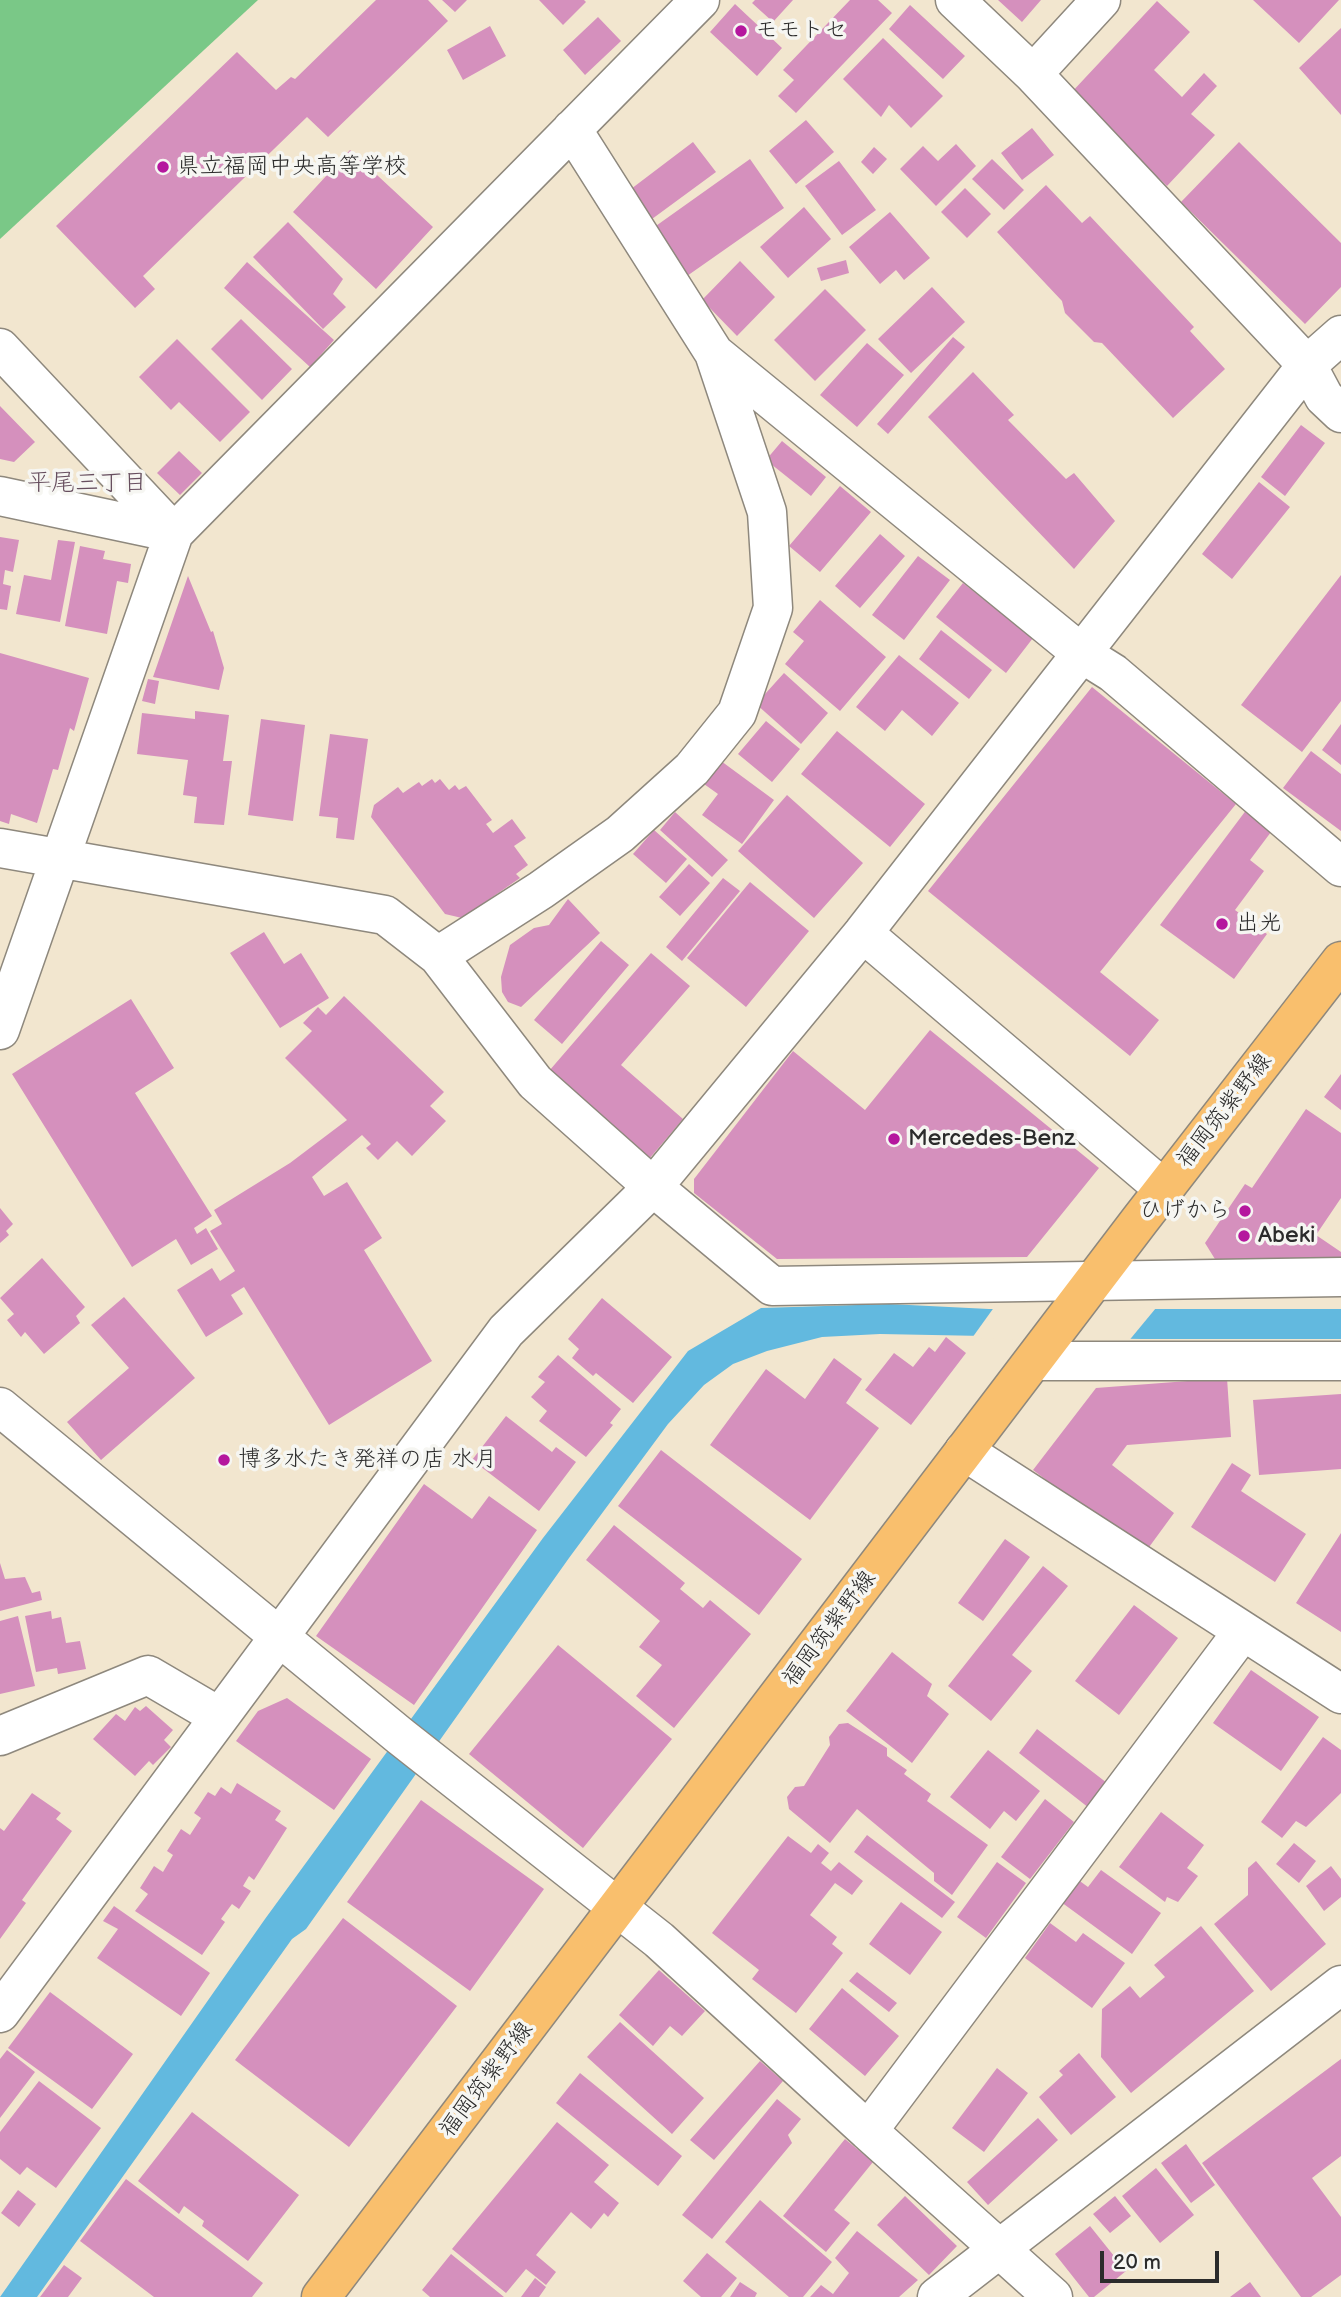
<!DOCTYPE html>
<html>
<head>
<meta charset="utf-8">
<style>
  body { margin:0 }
  #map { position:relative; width:1341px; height:2297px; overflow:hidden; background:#f2e6cf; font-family:"Balsamiq Sans",sans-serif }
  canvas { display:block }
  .scale { position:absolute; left:1100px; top:2251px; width:119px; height:32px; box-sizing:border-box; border:4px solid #2b2b2b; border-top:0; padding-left:9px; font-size:21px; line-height:24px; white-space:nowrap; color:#2b2b2b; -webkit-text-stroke:5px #f6f6f2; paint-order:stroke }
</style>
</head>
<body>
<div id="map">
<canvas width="1341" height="2297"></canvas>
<div class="scale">20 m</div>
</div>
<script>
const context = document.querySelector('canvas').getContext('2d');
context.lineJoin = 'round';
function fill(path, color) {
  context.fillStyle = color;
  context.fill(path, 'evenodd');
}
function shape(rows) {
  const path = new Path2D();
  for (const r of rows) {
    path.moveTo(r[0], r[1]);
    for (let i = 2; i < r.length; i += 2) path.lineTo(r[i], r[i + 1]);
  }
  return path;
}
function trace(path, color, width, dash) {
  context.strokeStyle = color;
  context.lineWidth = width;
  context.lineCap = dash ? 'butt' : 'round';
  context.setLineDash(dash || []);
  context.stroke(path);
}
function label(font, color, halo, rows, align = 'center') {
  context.font = font + ' "Balsamiq Sans","Klee One",sans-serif';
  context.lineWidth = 7;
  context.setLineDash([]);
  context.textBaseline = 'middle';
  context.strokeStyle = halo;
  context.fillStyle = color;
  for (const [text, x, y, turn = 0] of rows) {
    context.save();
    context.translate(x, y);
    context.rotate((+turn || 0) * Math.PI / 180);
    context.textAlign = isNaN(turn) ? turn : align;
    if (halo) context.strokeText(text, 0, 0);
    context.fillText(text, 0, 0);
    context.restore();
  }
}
fill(shape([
  [0,0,258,0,0,239]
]), '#7ac887');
fill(shape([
  [889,1304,989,1309,1341,1309,1341,1339,1141,1339,880,1334,822,1337,767,1351,733,1364,704,1385,668,1424,569,1558,306,1929,292,1939,37,2297,0,2297,265,1919,543,1538,688,1351,761,1308]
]), '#62b9df');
fill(shape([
  [995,1306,1156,1308,1127,1343,972,1338]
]), '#f2e6cf');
fill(shape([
  [376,0,428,0,448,21,328,137,307,117,143,276,155,289,135,308,56,226,237,52,276,90,291,77,295,79],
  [442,0,467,0,455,12],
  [539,0,584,0,586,2,563,25],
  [755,0,793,0,773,22,752,3],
  [850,0,878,0,892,13,796,113,778,96,794,80,783,70],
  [998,0,1041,0,1022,22],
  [1253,0,1339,0,1299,43],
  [1157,1,1190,32,1154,70,1182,97,1204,73,1217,86,1191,114,1215,135,1167,186,1070,94],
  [735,4,782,48,757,76,710,32],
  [910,5,965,56,943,79,889,29],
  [598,17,621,41,585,75,563,50],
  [490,26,506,56,463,80,447,50],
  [1341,28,1341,115,1299,68],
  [883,38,943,96,911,128,889,105,881,117,843,79],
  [806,120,834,152,796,184,769,151],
  [1032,128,1054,155,1022,180,1001,153],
  [693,142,716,172,652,219,631,189],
  [1239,142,1341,243,1341,287,1305,324,1181,202],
  [956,144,976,166,936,206,900,169,923,146,938,161],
  [874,147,887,159,873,174,861,162],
  [350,150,433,227,376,289,293,212],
  [750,159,784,208,687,276,653,228],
  [992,159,1024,190,1004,210,972,179],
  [839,161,876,210,842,235,805,186],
  [1046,185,1082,223,1090,216,1194,327,1190,331,1225,369,1173,418,1102,343,1094,342,1065,313,1062,301,997,232],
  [965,188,991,214,967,238,941,212],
  [804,207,831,239,788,278,760,247],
  [890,212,930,258,904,280,896,270,880,284,849,247],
  [288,222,343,279,333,294,346,307,323,329,253,257],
  [846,260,849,273,821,281,817,268],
  [740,261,775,297,737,336,702,300],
  [247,262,334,340,310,367,224,288],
  [932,287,965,322,911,373,878,339],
  [825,289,866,330,815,381,774,340],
  [241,319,292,369,262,400,211,349],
  [953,337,965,347,888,434,877,424],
  [177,339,250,412,220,442,179,402,171,410,139,377],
  [867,343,904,375,857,427,820,395],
  [973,372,1014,415,1008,420,1066,479,1074,473,1115,521,1074,569,928,417],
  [0,406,35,442,14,462,0,459],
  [1301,425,1325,443,1285,496,1261,477],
  [782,441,826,477,811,496,766,460],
  [179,451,202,473,180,495,157,473],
  [1259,482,1290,507,1232,579,1202,554],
  [840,486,871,512,820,572,789,546],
  [880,534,905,556,860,608,835,586],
  [0,537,19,540,13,572,5,570,3,584,11,586,7,610,0,609],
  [58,540,75,542,60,622,16,614,24,575,51,580],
  [80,546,105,551,103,559,131,564,128,583,117,581,107,634,65,626],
  [918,556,950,580,904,640,872,615],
  [1341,575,1341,701,1302,752,1241,705],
  [188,576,211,632,213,631,224,668,219,690,153,677],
  [963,583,1033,638,1006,673,936,617],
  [820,600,886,657,840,711,785,664,804,641,793,632],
  [941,630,992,670,969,699,919,659],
  [0,653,89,678,74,731,70,728,58,770,53,769,37,823,11,814,9,824,0,821],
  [899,655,959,703,932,736,902,710,885,731,856,707],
  [784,673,828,713,801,744,756,704],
  [148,679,159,681,155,704,142,701],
  [1092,687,1236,804,1100,972,1159,1020,1130,1056,928,891],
  [195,711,229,715,223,761,232,761,224,825,194,823,197,797,183,795,188,760,137,754,142,713,195,719],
  [261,719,305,725,293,821,248,815],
  [766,721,800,749,772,782,738,754],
  [1341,724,1341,765,1322,750],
  [837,731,925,804,890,847,801,774],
  [330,734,368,739,354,840,336,838,338,818,319,816],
  [1311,751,1341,774,1341,831,1283,788],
  [721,761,774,800,742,844,702,815,718,794,704,784],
  [432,779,435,783,440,779,449,790,455,785,459,790,466,786,492,820,486,824,493,833,512,819,526,838,514,846,528,865,516,874,520,878,462,918,445,914,371,817,374,805,398,787,403,793,419,782,422,786],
  [787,795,863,863,814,918,738,851],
  [1247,809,1274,828,1250,860,1264,871,1235,910,1267,934,1234,979,1160,925],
  [675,812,728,860,712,877,660,830],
  [654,830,687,859,666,883,633,854],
  [689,864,710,883,680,916,659,897],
  [723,878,740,891,682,961,666,947],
  [750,882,809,931,746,1007,687,958],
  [568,899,600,933,521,1007,508,1002,502,992,501,977,510,945,534,928,549,925],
  [264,932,284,964,301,953,329,998,280,1028,230,953],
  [601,941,629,965,562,1044,534,1020],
  [651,953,690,986,621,1065,683,1119,649,1159,549,1071],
  [344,996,444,1092,430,1106,446,1121,412,1156,397,1141,378,1160,366,1148,371,1144,362,1135,312,1177,324,1196,347,1182,382,1238,364,1250,432,1361,329,1425,244,1287,231,1295,243,1314,206,1337,177,1290,212,1268,220,1281,235,1271,210,1231,222,1224,214,1210,290,1163,347,1120,285,1058,312,1031,303,1023,318,1007,326,1015],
  [131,999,174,1068,135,1093,212,1216,194,1228,197,1234,206,1228,218,1249,191,1265,176,1239,132,1267,12,1074],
  [930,1030,1099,1168,1027,1257,777,1259,694,1193,694,1179,793,1051,865,1110],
  [1341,1074,1341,1110,1324,1097],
  [1306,1109,1341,1133,1341,1198,1316,1235,1341,1252,1341,1259,1218,1264,1205,1243,1245,1184,1252,1188],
  [0,1208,13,1224,6,1231,9,1235,0,1243],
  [42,1258,85,1307,76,1316,80,1323,44,1354,25,1332,21,1337,7,1320,14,1314,0,1298],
  [124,1297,195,1378,101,1460,67,1422,129,1368,91,1325],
  [602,1298,672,1357,633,1403,596,1373,593,1376,572,1358,579,1349,568,1339],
  [946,1337,966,1353,911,1425,865,1390,894,1353,913,1367,929,1347,935,1352],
  [558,1355,621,1409,610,1423,613,1425,586,1457,539,1421,547,1411,531,1397,545,1382,538,1377],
  [834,1358,862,1379,846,1403,879,1428,810,1520,710,1445,766,1369,805,1399],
  [1227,1378,1231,1437,1127,1445,1112,1465,1174,1513,1144,1554,1033,1470,1096,1388],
  [1341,1394,1341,1469,1259,1475,1253,1400],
  [506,1416,552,1452,556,1447,576,1462,539,1511,472,1460],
  [661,1450,802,1559,759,1615,618,1506],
  [1232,1463,1251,1475,1241,1491,1306,1534,1275,1582,1191,1527],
  [424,1484,472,1519,489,1496,537,1530,414,1705,316,1636],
  [614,1525,685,1583,680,1589,703,1608,710,1600,751,1634,674,1728,636,1696,662,1665,639,1647,660,1621,586,1560],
  [1341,1533,1341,1632,1296,1603],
  [1005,1539,1030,1557,983,1621,958,1603],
  [0,1563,5,1579,25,1577,32,1593,40,1591,42,1600,0,1611],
  [1043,1566,1068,1586,1012,1655,1032,1671,991,1721,948,1686],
  [1134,1605,1178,1638,1119,1715,1075,1681],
  [51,1611,52,1619,61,1617,66,1643,80,1641,86,1669,58,1674,57,1668,36,1672,25,1616],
  [18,1616,35,1686,0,1694,0,1621],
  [558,1645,672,1739,583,1848,469,1754],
  [892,1652,932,1684,927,1696,949,1714,912,1763,846,1711],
  [1251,1670,1319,1717,1281,1771,1213,1723],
  [287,1698,371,1759,334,1810,236,1741,258,1711],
  [146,1706,173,1730,164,1740,171,1747,153,1765,149,1761,135,1776,93,1739,116,1714,125,1721,135,1707,140,1711],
  [848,1723,887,1748,887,1756,907,1770,904,1774,931,1794,927,1801,988,1845,952,1895,934,1881,934,1873,857,1809,830,1843,789,1809,787,1797,795,1787,804,1786,830,1745,829,1737,839,1724],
  [1037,1729,1107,1783,1089,1808,1019,1753],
  [1323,1737,1341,1750,1341,1793,1306,1827,1296,1821,1282,1838,1261,1822],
  [988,1750,1040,1791,1016,1821,1004,1811,990,1829,950,1797],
  [237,1783,281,1811,275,1820,287,1828,254,1880,249,1876,243,1886,251,1891,239,1909,232,1904,221,1919,225,1922,202,1955,135,1911,148,1894,140,1888,154,1866,163,1872,173,1855,167,1851,181,1829,190,1835,201,1818,194,1813,208,1792,215,1796,221,1787,231,1794],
  [32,1793,61,1813,56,1819,72,1831,22,1900,26,1903,0,1939,0,1828,4,1831],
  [1045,1799,1074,1822,1030,1879,1001,1857],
  [421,1800,544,1889,470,1991,347,1902],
  [1161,1812,1204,1845,1187,1868,1198,1876,1178,1902,1167,1897,1165,1902,1119,1867],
  [867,1835,955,1902,942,1918,854,1852],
  [788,1836,811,1853,818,1844,829,1853,821,1863,831,1871,839,1862,863,1881,852,1895,835,1883,810,1915,837,1937,832,1944,843,1953,796,2013,752,1979,759,1970,712,1933],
  [1294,1843,1316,1861,1299,1883,1276,1864],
  [1256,1861,1326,1944,1271,1991,1214,1924,1248,1895,1248,1868],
  [997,1862,1026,1883,986,1938,957,1917],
  [1331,1866,1341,1879,1341,1897,1324,1911,1306,1886],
  [1101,1870,1161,1913,1132,1954,1061,1902,1077,1879,1088,1887],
  [901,1902,942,1932,910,1975,869,1944],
  [114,1906,210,1973,181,2016,97,1958,118,1929,103,1921],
  [343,1918,457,2006,349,2147,235,2060],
  [1050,1923,1076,1942,1083,1933,1125,1963,1092,2008,1025,1958],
  [1201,1926,1254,1991,1131,2093,1101,2057,1102,2009,1130,1986,1140,1998,1165,1977,1154,1965],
  [659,1970,705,2011,682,2036,670,2026,653,2046,619,2015],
  [857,1972,897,2003,889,2012,849,1981],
  [842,1988,899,2036,865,2076,809,2029],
  [50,1992,133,2054,92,2109,8,2048],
  [620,2022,704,2098,672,2134,587,2057],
  [7,2050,35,2072,0,2118,0,2059],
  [1079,2053,1116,2097,1071,2135,1039,2097,1063,2075,1059,2071],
  [1341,2059,1341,2156,1312,2178,1341,2217,1341,2275,1311,2297,1301,2297,1202,2163],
  [760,2061,783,2081,714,2160,690,2140],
  [997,2068,1028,2093,984,2152,952,2128],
  [580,2073,682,2156,658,2186,556,2103],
  [39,2081,101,2128,56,2188,27,2167,20,2175,0,2159,0,2132],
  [777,2099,801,2119,788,2135,792,2143,712,2239,682,2215],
  [192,2112,299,2195,248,2261,202,2226,204,2221,184,2206,179,2214,138,2181],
  [1038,2118,1058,2140,988,2205,967,2182],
  [557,2122,609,2165,594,2182,619,2203,608,2217,604,2213,591,2229,571,2212,536,2255,556,2272,546,2285,526,2269,506,2293,452,2249],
  [845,2139,873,2162,834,2210,850,2223,826,2252,783,2216],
  [1186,2144,1215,2185,1191,2203,1161,2163],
  [1156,2168,1194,2215,1160,2243,1122,2196],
  [126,2179,263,2283,252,2297,154,2297,80,2241],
  [18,2190,36,2204,19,2227,1,2213],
  [905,2196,957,2246,929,2275,877,2225],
  [1115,2196,1131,2216,1110,2233,1093,2214],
  [760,2200,832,2262,803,2297,789,2297,725,2242],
  [1090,2226,1126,2271,1094,2297,1089,2297,1055,2254],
  [857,2231,918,2280,899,2297,810,2297,821,2285,833,2294,849,2273,835,2258],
  [707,2253,737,2278,721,2297,701,2297,683,2281],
  [451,2254,504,2297,430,2297,422,2290],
  [64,2265,82,2278,68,2297,40,2297],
  [535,2278,546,2287,539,2297,521,2297],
  [740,2282,757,2293,755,2297,730,2297],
  [1250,2282,1261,2297,1230,2297]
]), '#d590bd');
const minor = shape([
  [955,0,1033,74,1307,365,1324,397,1341,413],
  [1033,74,1101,0],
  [0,348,174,533],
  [714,353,1081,653,1113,673,1341,867],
  [0,496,174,533],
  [0,848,385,915,438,956,535,1082,653,1187,772,1286,1341,1277],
  [863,933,1164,1189],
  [438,956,541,890,620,834,692,769,737,713,773,608,767,512,714,353,572,129],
  [0,1030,174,533,700,0],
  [1034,1361,1341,1361],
  [0,1407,400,1736,659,1940,868,2131],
  [964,1451,1341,1694],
  [0,1736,148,1675,218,1716],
  [0,2013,506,1331,653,1187,863,933,1307,365,1341,335],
  [937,2297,1341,1985],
  [1053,2297,868,2131,1243,1631]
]);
const major = shape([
  [321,2297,1140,1220,1341,961]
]);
trace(minor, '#8e887d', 41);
trace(major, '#8e887d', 41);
trace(minor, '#fff', 38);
trace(major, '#f9bf6d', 38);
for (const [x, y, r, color] of [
  [741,31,7,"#b5179e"],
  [163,167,7,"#b5179e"],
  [1222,924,7,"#b5179e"],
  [894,1139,7,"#b5179e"],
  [1245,1211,7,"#b5179e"],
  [1244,1236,7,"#b5179e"],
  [224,1460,7,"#b5179e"]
]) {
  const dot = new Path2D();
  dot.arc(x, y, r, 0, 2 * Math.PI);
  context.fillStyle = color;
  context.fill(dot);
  trace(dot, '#f6f6f2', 2.5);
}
label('23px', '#2b2b2b', '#f6f6f2', [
  ["モモトセ",755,31],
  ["県立福岡中央高等学校",177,167],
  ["出光",1236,924],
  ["Mercedes-Benz",908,1139],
  ["ひげから",1231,1211,"right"],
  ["Abeki",1258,1236],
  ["博多水たき発祥の店 水月",238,1460]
], 'left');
label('23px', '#2b2b2b', '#f6f6f2', [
  ["福岡筑紫野線",1225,1111,-52],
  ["福岡筑紫野線",830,1629,-53],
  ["福岡筑紫野線",487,2080,-53]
]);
label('24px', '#664e5e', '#f6f6f2', [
  ["平尾三丁目",87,484]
]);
</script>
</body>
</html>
